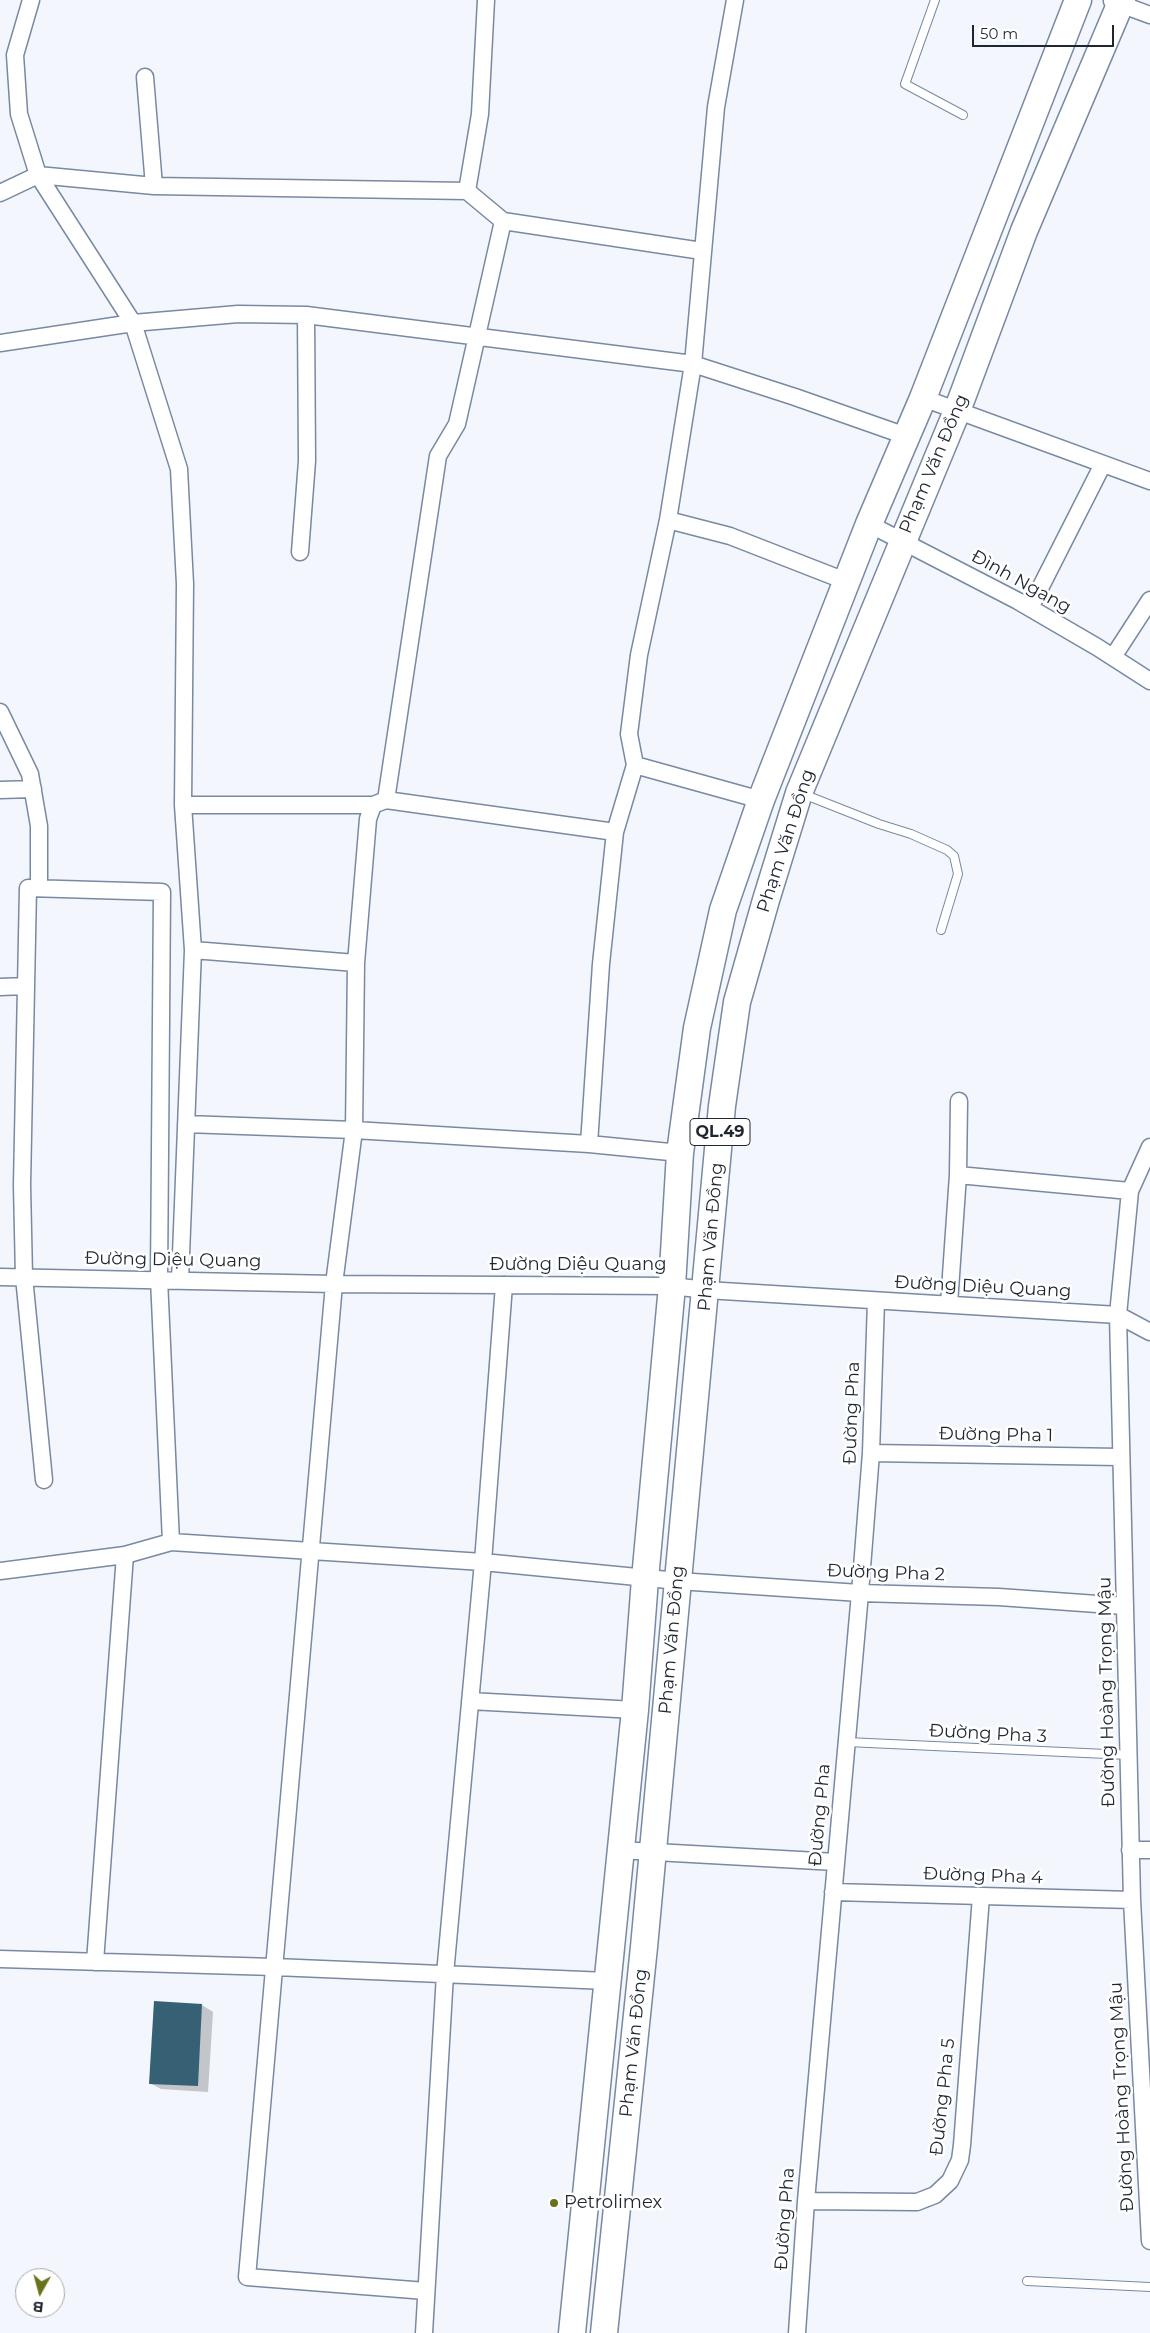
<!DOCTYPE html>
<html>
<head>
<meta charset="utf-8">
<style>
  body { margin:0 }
  #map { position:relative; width:1150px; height:2333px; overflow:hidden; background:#f3f7fd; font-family:Montserrat,sans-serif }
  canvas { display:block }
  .north { position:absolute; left:15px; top:2268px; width:50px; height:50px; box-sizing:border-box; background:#fff; border:1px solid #a5a8ac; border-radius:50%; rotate:187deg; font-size:14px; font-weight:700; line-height:20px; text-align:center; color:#1f2630 }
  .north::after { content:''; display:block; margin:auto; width:18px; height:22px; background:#6a731b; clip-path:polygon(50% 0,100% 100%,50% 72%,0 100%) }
  .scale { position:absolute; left:972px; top:25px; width:142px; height:22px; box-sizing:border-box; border:2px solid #1f2630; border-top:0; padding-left:6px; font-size:15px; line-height:18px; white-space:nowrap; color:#1f2630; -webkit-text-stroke:4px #fff; paint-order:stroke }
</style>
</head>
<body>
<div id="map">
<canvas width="1150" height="2333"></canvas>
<div class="north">B</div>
<div class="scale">50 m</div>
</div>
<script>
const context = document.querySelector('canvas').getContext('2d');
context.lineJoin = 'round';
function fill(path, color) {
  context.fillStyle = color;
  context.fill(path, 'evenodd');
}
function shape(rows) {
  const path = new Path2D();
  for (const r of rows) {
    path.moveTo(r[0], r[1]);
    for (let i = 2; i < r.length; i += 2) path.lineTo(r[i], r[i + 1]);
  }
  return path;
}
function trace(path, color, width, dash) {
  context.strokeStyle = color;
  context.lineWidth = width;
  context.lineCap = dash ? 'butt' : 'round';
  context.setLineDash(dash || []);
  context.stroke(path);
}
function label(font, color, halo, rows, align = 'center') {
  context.font = font + ' Montserrat,sans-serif';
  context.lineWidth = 5;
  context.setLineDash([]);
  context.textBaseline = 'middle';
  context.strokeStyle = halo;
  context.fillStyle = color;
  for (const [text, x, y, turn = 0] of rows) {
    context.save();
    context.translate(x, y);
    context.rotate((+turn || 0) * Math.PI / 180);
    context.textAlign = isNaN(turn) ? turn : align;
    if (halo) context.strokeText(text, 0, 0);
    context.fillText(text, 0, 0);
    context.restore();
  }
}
fill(shape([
  [202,2005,213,2012,208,2092,161,2089,150,2083]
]), '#0003');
fill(shape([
  [154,2001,202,2004,198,2086,149,2084]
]), '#366175');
const service = shape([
  [935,0,905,84,963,115],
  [803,794,879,824,911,834,947,850,954,856,958,874,941,930],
  [847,1742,1128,1755],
  [1027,2281,1150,2287]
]);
const minor = shape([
  [31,0,15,55,19,114,38,175,133,323,179,469,185,584,183,805,193,950,180,1280],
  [1112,1,1150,15],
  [145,77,154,186],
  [467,191,480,114,486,0],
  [0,193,38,175,154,186,467,191,503,221,702,251],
  [0,343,133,323,238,314,306,315,693,364,795,397,906,436],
  [923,398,1150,481],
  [668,520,730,536,848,582],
  [869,524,1018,601,1097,647,1150,681],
  [300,552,307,461,306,315],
  [1030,608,1103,464],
  [1113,657,1150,600],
  [0,712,30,774,39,826,39,888],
  [635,765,761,800],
  [0,790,33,789],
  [386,800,615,832],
  [183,805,373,805,386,800,438,456,457,424,503,221],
  [373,805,368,819,356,963,354,1130,334,1284,247,2277,426,2291],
  [193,950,356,963],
  [0,987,26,986],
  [186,1124,354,1130,589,1144,680,1153],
  [589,1144,601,964,615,832,635,765,629,734,639,655,668,520,693,364,716,107,735,0],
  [1150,1147,1130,1191,1118,1315,1132,1900,1150,2241],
  [958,1175,1130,1191],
  [0,1277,334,1284,672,1286,706,1290,1118,1315,1150,1332],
  [949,1304,958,1175,959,1101],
  [871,1453,1120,1457],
  [44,1480,24,1277,22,1185,28,888,162,892,159,1279,171,1542],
  [0,1571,125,1555,171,1542,483,1562,678,1581,860,1593,999,1597,1125,1606],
  [470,1701,635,1710],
  [619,1850,836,1862],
  [1130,1850,1150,1850],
  [833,1892,1132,1900],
  [0,1959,275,1967,607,1981],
  [95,1962,125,1555],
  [806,2201,917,2202,935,2195,950,2181,960,2160,962,2145,981,1896],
  [424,2333,445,1974,483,1562,504,1285],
  [797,2333,806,2201,860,1593,871,1453,876,1301]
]);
const primary = shape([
  [572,2333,635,1710,645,1579,672,1286,680,1153,697,1028,723,910,761,800,869,524,923,398,1078,0],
  [604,2333,644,1947,722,1106,737,1002,766,900,799,793,957,411,1024,231,1122,0]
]);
trace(service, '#7889a2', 10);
trace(minor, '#7889a2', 19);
trace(primary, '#7889a2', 29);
trace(service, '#fff', 8);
trace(minor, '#fff', 16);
trace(primary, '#fff', 26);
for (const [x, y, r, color] of [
  [554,2203,5,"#6a731b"]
]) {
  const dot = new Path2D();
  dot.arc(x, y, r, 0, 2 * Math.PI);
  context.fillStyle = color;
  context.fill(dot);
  trace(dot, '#fff', 2);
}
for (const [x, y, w] of [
  [720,1132,60]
]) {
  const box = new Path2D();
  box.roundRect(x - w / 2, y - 13.5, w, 27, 4);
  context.fillStyle = '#fff';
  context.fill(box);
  trace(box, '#1f2630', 1);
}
label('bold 16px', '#1f2630', null, [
  ["QL.49",720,1132]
]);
label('18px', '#1f2630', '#fff', [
  ["Phạm Văn Đồng",934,464,-67],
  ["Đình Ngang",1021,582,29],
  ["Phạm Văn Đồng",786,841,-72],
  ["Phạm Văn Đồng",711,1237,-85],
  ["Đường Diệu Quang",173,1260,1],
  ["Đường Diệu Quang",578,1265],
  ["Đường Diệu Quang",983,1287,3],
  ["Đường Pha",852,1413,-88],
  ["Đường Pha 1",996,1435,1],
  ["Đường Pha 2",886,1573,2],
  ["Phạm Văn Đồng",672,1640,-85],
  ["Đường Hoàng Trọng Mậu",1107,1692,-91],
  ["Đường Pha 3",988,1734,3],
  ["Đường Pha",820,1815,-85],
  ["Đường Pha 4",983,1876,2],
  ["Phạm Văn Đồng",634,2043,-84],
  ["Đường Pha 5",943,2097,-84],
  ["Đường Hoàng Trọng Mậu",1122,2097,-93],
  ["Đường Pha",785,2219,-86]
]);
label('18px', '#1f2630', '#fff', [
  ["Petrolimex",564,2203]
], 'left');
</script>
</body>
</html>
